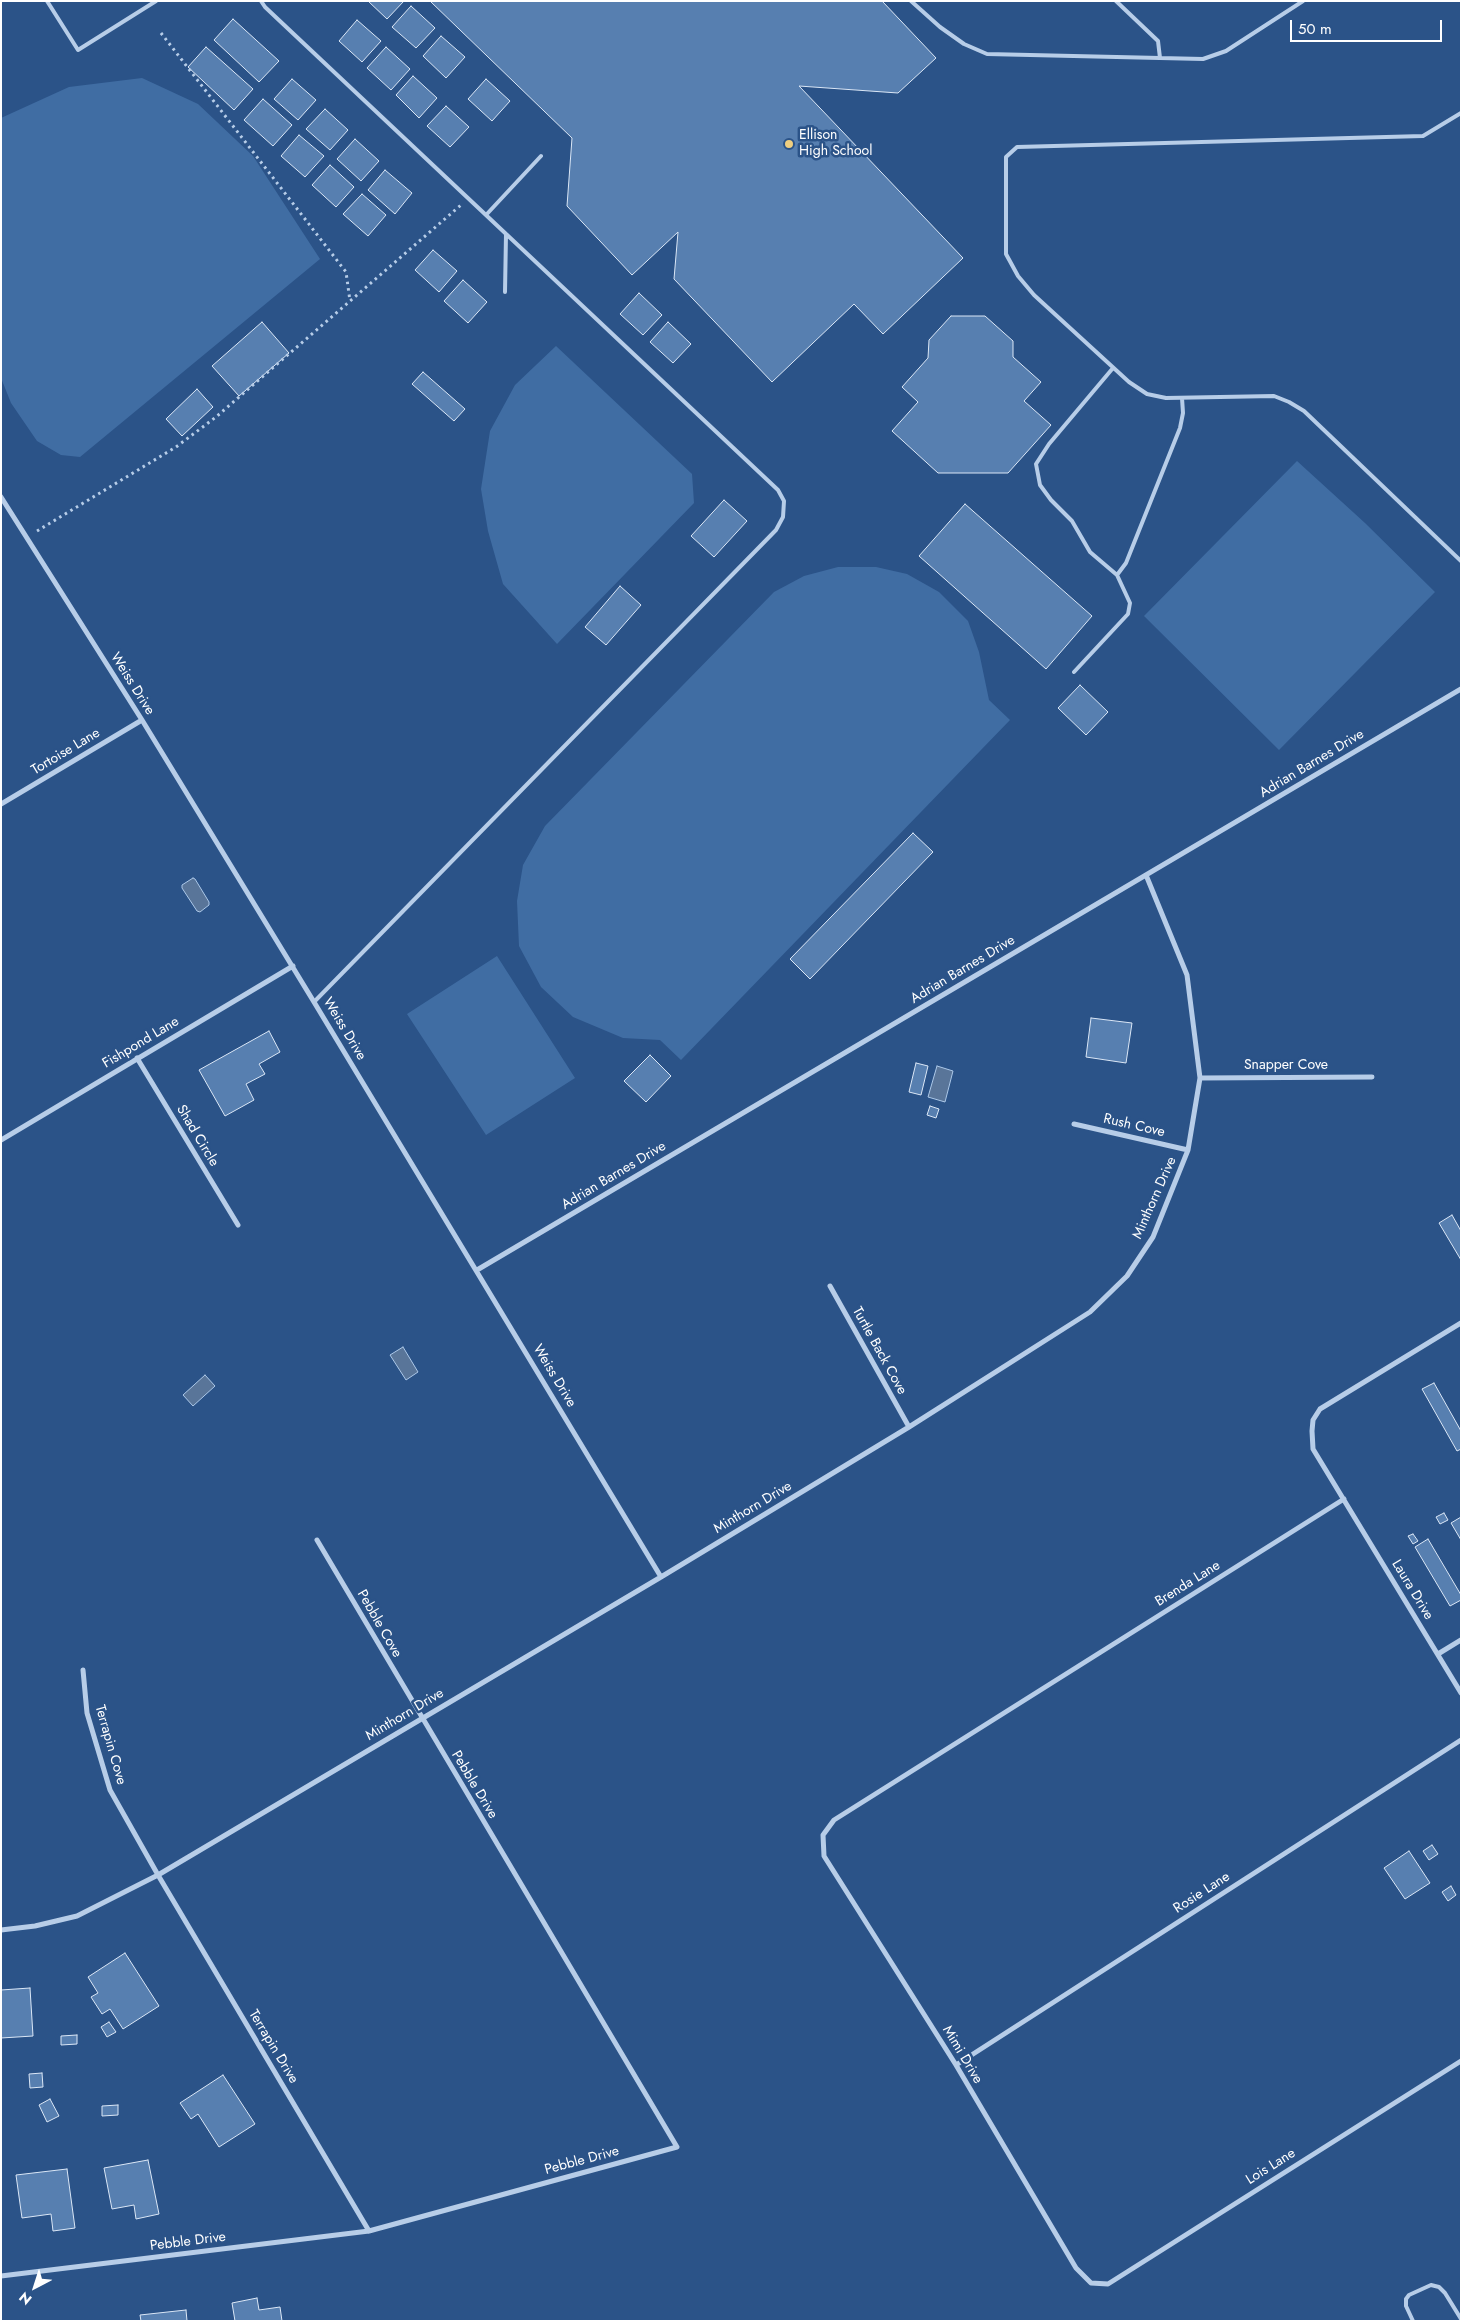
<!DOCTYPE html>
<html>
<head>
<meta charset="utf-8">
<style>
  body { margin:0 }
  #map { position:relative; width:1462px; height:2322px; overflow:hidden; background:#2b5388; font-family:Jost,sans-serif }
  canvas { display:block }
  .frame { position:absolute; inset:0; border:2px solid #fff; pointer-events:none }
  .north { position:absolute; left:10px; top:2262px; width:50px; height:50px; -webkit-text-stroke:4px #2b5388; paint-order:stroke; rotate:220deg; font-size:14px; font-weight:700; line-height:20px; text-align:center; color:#fff }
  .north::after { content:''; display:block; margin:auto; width:18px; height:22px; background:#fff; clip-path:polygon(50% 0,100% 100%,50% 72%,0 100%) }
  .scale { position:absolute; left:1290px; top:20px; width:152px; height:22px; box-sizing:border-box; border:2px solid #fff; border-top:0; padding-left:6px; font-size:15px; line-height:18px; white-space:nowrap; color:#fff; -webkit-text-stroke:4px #2b5388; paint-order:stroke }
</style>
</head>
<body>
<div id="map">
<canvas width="1462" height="2322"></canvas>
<div class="frame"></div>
<div class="north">N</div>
<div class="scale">50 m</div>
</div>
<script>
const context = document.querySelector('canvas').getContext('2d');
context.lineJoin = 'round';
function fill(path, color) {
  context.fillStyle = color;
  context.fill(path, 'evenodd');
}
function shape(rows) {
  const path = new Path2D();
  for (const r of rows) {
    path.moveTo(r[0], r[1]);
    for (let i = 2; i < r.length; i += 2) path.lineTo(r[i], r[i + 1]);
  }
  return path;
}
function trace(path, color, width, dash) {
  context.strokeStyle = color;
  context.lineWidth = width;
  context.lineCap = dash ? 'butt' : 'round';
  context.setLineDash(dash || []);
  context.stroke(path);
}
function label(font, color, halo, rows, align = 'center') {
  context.font = font + ' Jost,sans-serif';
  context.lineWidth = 5;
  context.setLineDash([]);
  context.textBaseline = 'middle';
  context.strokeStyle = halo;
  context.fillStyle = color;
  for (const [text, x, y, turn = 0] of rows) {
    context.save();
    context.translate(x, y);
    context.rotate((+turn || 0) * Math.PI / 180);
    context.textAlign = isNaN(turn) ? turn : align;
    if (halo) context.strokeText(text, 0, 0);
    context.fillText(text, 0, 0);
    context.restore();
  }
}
fill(shape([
  [142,78,198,104,253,156,320,259,80,457,61,455,37,441,11,403,1,378,1,118,69,87],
  [556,346,692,474,694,503,557,644,503,584,488,531,481,489,490,431,515,385],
  [1297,461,1365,523,1435,592,1279,750,1144,616],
  [838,567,876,567,907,574,939,592,968,621,979,652,989,700,1010,720,681,1060,660,1040,623,1038,573,1017,541,987,519,946,517,901,523,865,545,826,774,592,804,576],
  [497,956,575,1078,486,1135,407,1014]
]), '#406da3');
const water = shape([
  [193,878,195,879,209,902,209,905,200,912,197,911,182,888,182,885,193,878],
  [937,1066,953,1071,945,1102,928,1097,937,1066],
  [403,1347,418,1372,406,1380,390,1355,403,1347],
  [205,1375,215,1386,193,1406,183,1395,205,1375]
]);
fill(water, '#597599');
trace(water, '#acc8e8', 1);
const building = shape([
  [368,1,404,1,387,19,368,1],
  [430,1,882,1,936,58,898,93,799,86,963,258,883,334,854,304,772,382,674,279,678,232,632,275,567,206,572,138,430,1],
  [411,6,435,28,416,48,392,27,411,6],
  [233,19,279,61,259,82,214,40,233,19],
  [357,20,381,41,362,62,339,41,357,20],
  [441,36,465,57,446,78,423,56,441,36],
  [206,47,253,89,234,110,188,67,206,47],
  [386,47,410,69,391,90,367,68,386,47],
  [413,76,437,98,419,118,396,95,413,76],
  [292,79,316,100,298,120,274,99,292,79],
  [486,79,510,101,492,121,468,99,486,79],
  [263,99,292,125,273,146,244,120,263,99],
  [446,106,469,127,450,147,427,126,446,106],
  [325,109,348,130,330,150,306,129,325,109],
  [299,135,324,156,305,177,281,156,299,135],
  [355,139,379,161,361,181,337,159,355,139],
  [330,165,354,187,336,207,312,185,330,165],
  [385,170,412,193,395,214,368,190,385,170],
  [362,194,386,215,368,236,343,214,362,194],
  [433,250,457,271,439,292,415,270,433,250],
  [463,280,487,302,468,323,444,301,463,280],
  [639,293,662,315,643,335,620,314,639,293],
  [951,316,985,316,1013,341,1013,357,1041,382,1024,401,1051,425,1008,473,938,473,892,431,918,402,902,387,928,358,929,340,951,316],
  [262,322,289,353,239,396,212,366,262,322],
  [668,322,691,344,673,363,650,342,668,322],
  [423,372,465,409,454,421,412,384,423,372],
  [197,389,213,407,182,436,166,419,197,389],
  [724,500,747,521,714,557,691,536,724,500],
  [965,504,1092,616,1046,669,919,556,965,504],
  [620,586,641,605,606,645,585,627,620,586],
  [1080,685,1108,712,1086,735,1058,708,1080,685],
  [913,833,933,852,810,979,790,959,913,833],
  [1091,1018,1132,1023,1126,1063,1086,1057,1091,1018],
  [269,1031,280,1052,259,1064,265,1074,246,1084,254,1100,225,1116,199,1070,269,1031],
  [650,1055,671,1076,646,1102,624,1081,650,1055],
  [916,1063,928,1066,921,1095,909,1092,916,1063],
  [930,1106,939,1109,936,1118,927,1115,930,1106],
  [1452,1215,1461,1231,1461,1260,1439,1223,1452,1215],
  [1434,1383,1461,1431,1461,1449,1457,1451,1422,1389,1434,1383],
  [1444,1513,1448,1520,1440,1524,1436,1517,1444,1513],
  [1461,1517,1461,1540,1451,1523,1461,1517],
  [1413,1534,1418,1541,1413,1544,1408,1536,1413,1534],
  [1428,1539,1461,1595,1461,1600,1450,1606,1415,1547,1428,1539],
  [1432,1845,1438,1854,1429,1860,1423,1851,1432,1845],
  [1409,1851,1430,1883,1405,1899,1384,1868,1409,1851],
  [1451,1886,1456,1895,1448,1901,1442,1892,1451,1886],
  [125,1953,159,2006,123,2029,110,2009,102,2014,91,1997,98,1993,88,1977,125,1953],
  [30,1988,33,2036,1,2038,1,1990,30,1988],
  [109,2022,116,2032,107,2037,101,2027,109,2022],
  [77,2035,77,2044,61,2045,61,2036,77,2035],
  [42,2073,43,2087,30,2088,29,2074,42,2073],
  [223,2075,255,2124,219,2147,198,2114,191,2119,180,2103,223,2075],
  [50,2099,59,2116,47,2122,39,2105,50,2099],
  [118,2105,118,2115,102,2116,102,2106,118,2105],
  [148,2160,159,2214,136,2219,134,2205,112,2209,104,2168,148,2160],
  [67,2169,75,2228,53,2231,51,2214,22,2218,16,2175,67,2169],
  [257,2298,259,2310,280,2307,282,2321,235,2321,232,2303,257,2298],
  [186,2310,187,2321,141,2321,140,2315,186,2310]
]);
fill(building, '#577fb0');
trace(building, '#dbe7f6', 1);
trace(shape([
  [161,33,346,272,350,301],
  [37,531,176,447,216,417,461,205]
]), '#b7cde8', 3, [2.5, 4]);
trace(shape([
  [47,1,78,50,156,1],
  [261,1,265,7,778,490,784,501,783,517,776,530,314,1002],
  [911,1,940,27,964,44,987,54,1203,59,1226,51,1303,1],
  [1116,1,1158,41,1160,58],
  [1461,113,1423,136,1017,147,1006,157,1006,254,1018,276,1034,295,1129,382,1147,394,1166,398,1274,396,1289,402,1304,411,1461,561],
  [486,215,541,156],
  [505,292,506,234],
  [1113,368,1049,444,1036,464,1040,485,1051,500,1072,521,1090,552,1117,575,1126,563,1180,428,1183,413,1182,398],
  [1074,672,1128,614,1130,603,1117,575],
  [1413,2321,1406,2306,1406,2299,1409,2295,1431,2285,1439,2287,1445,2293,1461,2319]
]), '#b7cde8', 4);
trace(shape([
  [1,497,142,720,314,1002,661,1577],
  [1,804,142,720],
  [137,1058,238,1225],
  [1200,1078,1372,1077],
  [1074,1124,1188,1150],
  [1,1140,293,966],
  [477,1270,1461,689],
  [830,1286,909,1427],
  [1461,1323,1320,1409,1313,1420,1312,1431,1313,1449,1461,1693],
  [1344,1499,834,1820,823,1835,824,1856,956,2065,1076,2268,1091,2283,1108,2284,1461,2061],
  [1438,1654,1461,1640],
  [83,1670,87,1713,110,1790,158,1875,369,2231],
  [1,1930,35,1926,77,1916,158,1875,661,1577,909,1427,1090,1312,1127,1276,1153,1237,1188,1150,1200,1078,1187,975,1146,875],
  [956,2065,1461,1740],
  [1,2276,369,2231,677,2147,317,1540]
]), '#b7cde8', 5);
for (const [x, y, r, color] of [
  [789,144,5,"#eece80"]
]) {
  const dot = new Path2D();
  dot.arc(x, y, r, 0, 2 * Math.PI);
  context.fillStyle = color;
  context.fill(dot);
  trace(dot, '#2b5388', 2);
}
label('14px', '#fff', '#2b5388', [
  ["Ellison",799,136],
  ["High School",799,152]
], 'left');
label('14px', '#fff', '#2b5388', [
  ["Weiss Drive",132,684,58],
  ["Tortoise Lane",66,752,-31],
  ["Adrian Barnes Drive",1312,764,-31],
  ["Adrian Barnes Drive",963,970,-31],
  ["Weiss Drive",344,1029,59],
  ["Fishpond Lane",141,1043,-31],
  ["Snapper Cove",1286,1066],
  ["Rush Cove",1134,1126,13],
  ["Shad Circle",197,1136,59],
  ["Adrian Barnes Drive",614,1176,-31],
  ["Minthorn Drive",1155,1198,-66],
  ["Turtle Back Cove",879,1351,61],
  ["Weiss Drive",554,1376,59],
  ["Minthorn Drive",753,1508,-31],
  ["Brenda Lane",1188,1584,-32],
  ["Laura Drive",1412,1590,59],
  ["Pebble Cove",379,1624,60],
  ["Minthorn Drive",405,1715,-31],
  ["Terrapin Cove",110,1745,74],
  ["Pebble Drive",474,1785,59],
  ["Rosie Lane",1202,1893,-33],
  ["Terrapin Drive",273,2047,59],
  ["Mimi Drive",962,2055,59],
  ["Pebble Drive",582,2161,-15],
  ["Lois Lane",1271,2167,-32],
  ["Pebble Drive",188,2242,-7]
]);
</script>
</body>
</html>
